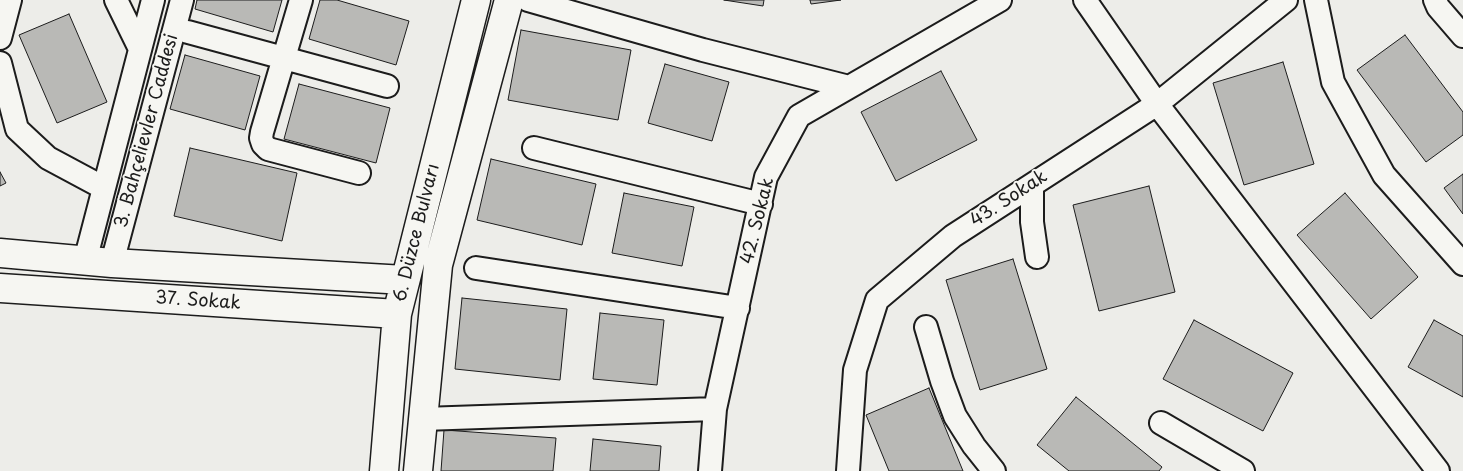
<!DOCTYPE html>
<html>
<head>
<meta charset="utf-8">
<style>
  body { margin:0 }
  canvas { display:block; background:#edede9 }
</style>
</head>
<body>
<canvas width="1463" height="471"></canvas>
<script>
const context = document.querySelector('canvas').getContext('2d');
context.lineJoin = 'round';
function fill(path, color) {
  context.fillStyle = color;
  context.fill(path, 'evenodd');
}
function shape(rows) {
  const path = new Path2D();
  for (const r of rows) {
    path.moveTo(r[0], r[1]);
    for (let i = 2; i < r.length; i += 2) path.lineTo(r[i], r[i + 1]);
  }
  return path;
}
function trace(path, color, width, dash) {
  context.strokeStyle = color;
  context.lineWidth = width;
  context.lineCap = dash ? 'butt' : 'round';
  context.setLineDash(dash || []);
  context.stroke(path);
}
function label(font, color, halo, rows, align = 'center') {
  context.font = font + ' "Playpen Sans",sans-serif';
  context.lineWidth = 4;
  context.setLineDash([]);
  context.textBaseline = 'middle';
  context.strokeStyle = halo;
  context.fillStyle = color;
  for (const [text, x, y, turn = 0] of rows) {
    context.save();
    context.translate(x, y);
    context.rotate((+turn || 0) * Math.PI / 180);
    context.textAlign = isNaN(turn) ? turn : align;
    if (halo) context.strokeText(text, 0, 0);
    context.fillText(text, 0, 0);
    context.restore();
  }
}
const building = shape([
  [197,0,282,0,273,32,195,9,197,0],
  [320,0,337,0,409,21,396,65,309,39,320,0],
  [724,0,764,0,763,6,724,0],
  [810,0,841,0,811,4,810,0],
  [69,14,107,102,57,123,19,35,69,14],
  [521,30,631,50,618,120,508,100,521,30],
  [1405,35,1463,112,1463,135,1426,162,1357,70,1405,35],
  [185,55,260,76,245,130,170,109,185,55],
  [1283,62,1314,164,1244,185,1213,83,1283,62],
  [665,64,729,82,712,141,648,123,665,64],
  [941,71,977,140,896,181,861,112,941,71],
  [299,84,390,108,376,163,284,139,299,84],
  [190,148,297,173,282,241,174,216,190,148],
  [491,159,596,184,582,245,477,220,491,159],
  [0,172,6,183,0,186,0,172],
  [1463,174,1463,214,1444,188,1463,174],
  [1149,186,1175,292,1099,311,1073,205,1149,186],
  [624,193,694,207,682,266,612,253,624,193],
  [1345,193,1418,277,1371,319,1297,235,1345,193],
  [1013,259,1047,369,980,390,946,280,1013,259],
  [462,298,567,309,560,380,455,369,462,298],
  [600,313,664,320,657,385,593,379,600,313],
  [1194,320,1293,373,1263,431,1163,379,1194,320],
  [1434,320,1463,336,1463,397,1408,367,1434,320],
  [929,388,963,471,889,471,866,415,929,388],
  [1076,397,1162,467,1159,471,1069,471,1037,445,1076,397],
  [444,430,556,438,553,471,441,471,444,430],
  [593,439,661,446,659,471,590,471,593,439]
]);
fill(building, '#b9b9b6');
trace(building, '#1c1c1c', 1);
const street = shape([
  [116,0,140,49],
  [301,0,262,132,261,138,263,144,268,149,359,173],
  [528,0,703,50,849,87],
  [1085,0,1157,104,1438,471],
  [1316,0,1333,82,1384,175,1463,264],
  [1435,0,1438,7,1463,36],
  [188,32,387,86],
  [0,38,10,0],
  [0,63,17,129,48,158,104,188],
  [534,148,761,204],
  [1032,185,1032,222,1037,257],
  [85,261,153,0],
  [112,263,182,0],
  [476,268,738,308],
  [926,327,942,381,955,416,974,446,994,471],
  [423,419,715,409],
  [1161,423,1243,471],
  [710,471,715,409,766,177,799,116,1000,0],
  [848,471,855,370,877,300,953,236,1157,104,1286,0]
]);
const secondary = shape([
  [0,253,112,263,405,280],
  [0,288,397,314],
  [384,471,397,314,476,0],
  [418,471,438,265,509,0]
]);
trace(street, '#1c1c1c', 26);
trace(secondary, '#1c1c1c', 31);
trace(street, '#f6f6f2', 22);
trace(secondary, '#f6f6f2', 28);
label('18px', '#1c1c1c', '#f6f6f2', [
  ["3. Bahçelievler Caddesi",147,131,-75],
  ["43. Sokak",1009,199,-33],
  ["42. Sokak",758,221,-76],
  ["6. Düzce Bulvarı",417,233,-76],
  ["37. Sokak",198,301,4]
]);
</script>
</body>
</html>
